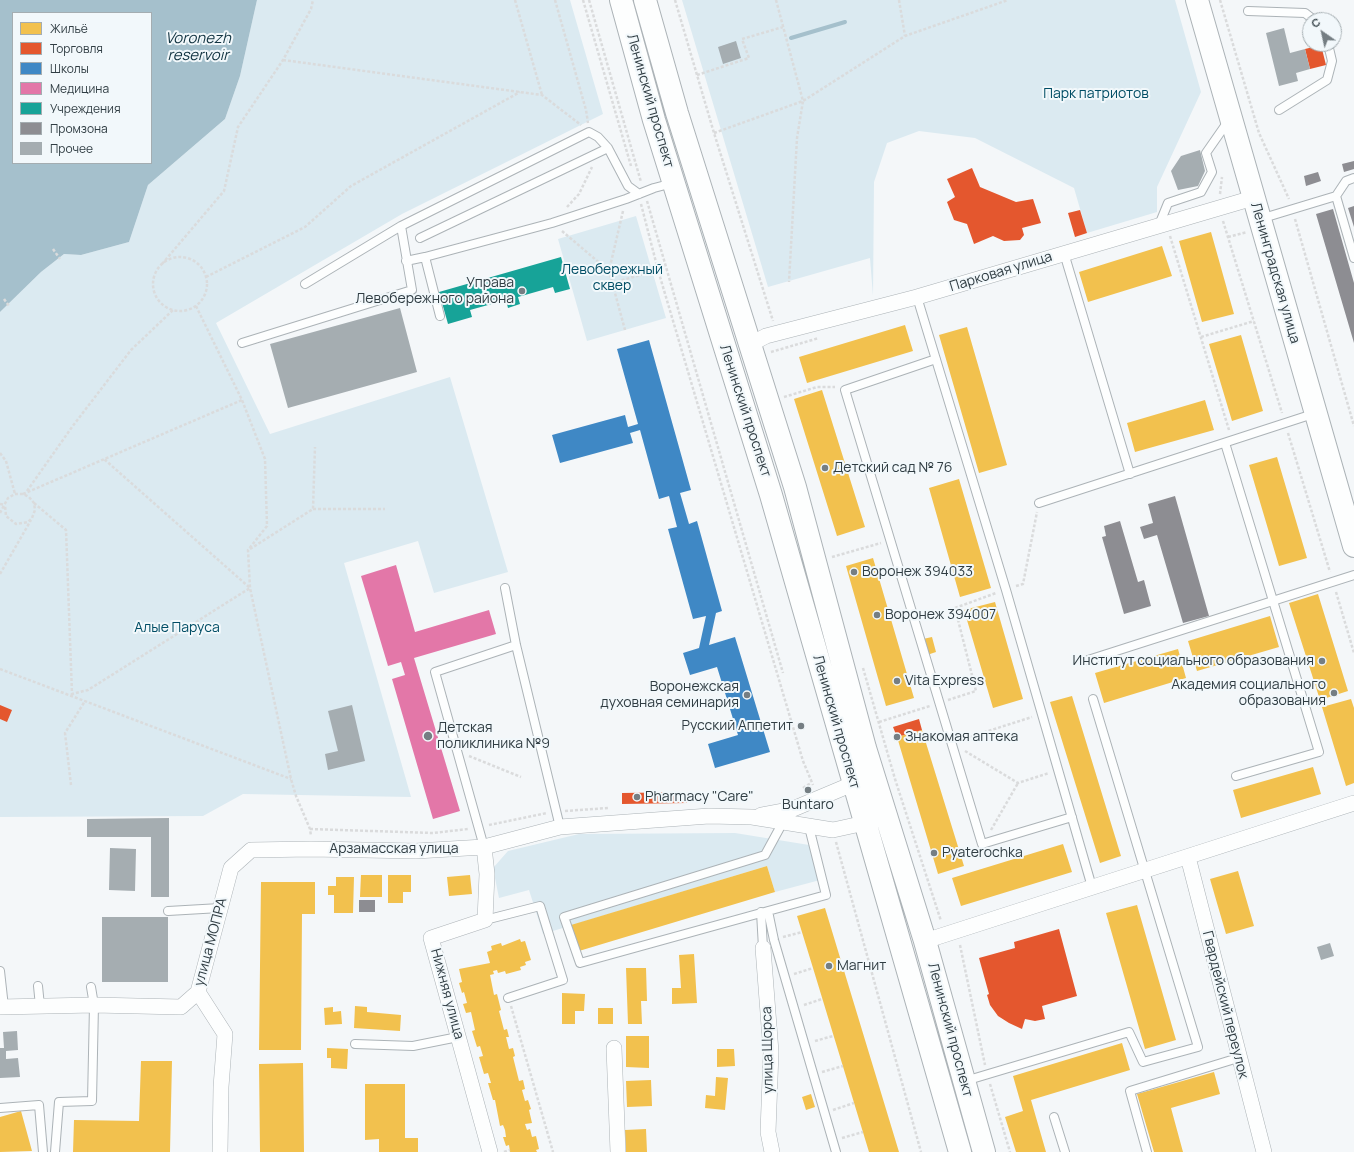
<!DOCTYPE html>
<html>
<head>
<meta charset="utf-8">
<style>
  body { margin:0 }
  #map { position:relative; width:1354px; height:1152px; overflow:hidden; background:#f4f7f9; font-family:Manrope,sans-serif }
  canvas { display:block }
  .legend { position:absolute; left:12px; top:12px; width:140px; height:152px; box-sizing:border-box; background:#f2f8fb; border:1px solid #a4adb1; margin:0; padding:5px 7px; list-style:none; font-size:12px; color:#303d43 }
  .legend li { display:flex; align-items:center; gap:8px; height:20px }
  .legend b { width:20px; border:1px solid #a4adb1 }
  .north { position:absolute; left:1302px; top:12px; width:40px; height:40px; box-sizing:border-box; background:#f2f8fb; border:1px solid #a4adb1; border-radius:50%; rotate:326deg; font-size:11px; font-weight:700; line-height:16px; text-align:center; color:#303d43 }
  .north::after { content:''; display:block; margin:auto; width:14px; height:18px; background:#757e83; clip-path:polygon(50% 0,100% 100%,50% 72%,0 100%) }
</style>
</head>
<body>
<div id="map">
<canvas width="1354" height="1152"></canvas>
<ul class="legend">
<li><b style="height:11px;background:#f2c14e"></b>Жильё</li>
<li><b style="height:11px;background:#e4572e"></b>Торговля</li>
<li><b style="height:11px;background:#3f88c5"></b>Школы</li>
<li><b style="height:11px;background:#e377a8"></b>Медицина</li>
<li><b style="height:11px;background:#17a398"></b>Учреждения</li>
<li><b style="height:11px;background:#8d8d92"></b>Промзона</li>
<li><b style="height:11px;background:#a5adb1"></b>Прочее</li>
</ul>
<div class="north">С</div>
</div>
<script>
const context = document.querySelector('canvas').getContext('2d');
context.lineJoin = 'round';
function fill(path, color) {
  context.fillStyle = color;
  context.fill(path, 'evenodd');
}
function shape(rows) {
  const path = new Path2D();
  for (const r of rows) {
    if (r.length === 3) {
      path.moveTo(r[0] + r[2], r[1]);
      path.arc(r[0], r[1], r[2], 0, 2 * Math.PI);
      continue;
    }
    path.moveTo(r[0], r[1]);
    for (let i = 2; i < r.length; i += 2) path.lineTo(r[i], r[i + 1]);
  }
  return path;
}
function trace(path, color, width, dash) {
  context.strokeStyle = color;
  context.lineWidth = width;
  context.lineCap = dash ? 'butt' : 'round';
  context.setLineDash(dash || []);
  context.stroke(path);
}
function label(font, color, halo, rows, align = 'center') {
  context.font = font + ' Manrope,sans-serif';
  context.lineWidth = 4;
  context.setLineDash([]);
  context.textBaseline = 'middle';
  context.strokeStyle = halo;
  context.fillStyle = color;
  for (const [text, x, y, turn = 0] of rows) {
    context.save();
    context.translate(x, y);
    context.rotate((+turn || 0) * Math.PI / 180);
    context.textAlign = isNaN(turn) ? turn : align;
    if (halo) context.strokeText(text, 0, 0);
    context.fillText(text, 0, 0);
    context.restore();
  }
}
fill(shape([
  [257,0,570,0,603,114,402,214,216,323,270,434,450,377,508,572,434,593,418,541,344,563,411,797,243,794,203,816,0,817,0,312,41,272,64,254,81,255,129,242,148,185,225,119,240,76],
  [682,0,1175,0,1201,92,1157,187,1157,212,1087,233,1074,188,975,138,919,131,887,143,874,182,873,296,870,258,768,287],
  [636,216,666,318,587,341,558,239],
  [735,833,809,845,820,880,775,892,767,866,543,934,529,890,499,898,493,868,508,851,579,834]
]), '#dbeaf1');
fill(shape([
  [0,0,257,0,240,76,225,119,148,185,129,242,81,255,64,254,41,272,0,312],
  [13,13,151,13,151,163,13,163]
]), '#a5c0cc');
fill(shape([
  [1211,232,1234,314,1202,322,1179,241],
  [1162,246,1172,276,1088,302,1079,272],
  [905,325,913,351,807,383,799,357],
  [967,327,1007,465,979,473,939,335],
  [1241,335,1263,411,1232,421,1209,344],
  [822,390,865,527,837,536,794,399],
  [1205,400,1214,430,1135,452,1127,423],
  [1277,457,1307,558,1279,566,1249,465],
  [959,479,991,588,960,597,929,488],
  [873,558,914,698,886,706,846,566],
  [1318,594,1348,691,1320,700,1289,603],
  [995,602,1023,699,993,708,964,610],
  [1270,616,1279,647,1197,671,1188,641],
  [932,637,936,652,927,655,923,639],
  [1178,649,1186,678,1104,703,1095,673],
  [1072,696,1121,856,1100,863,1050,702],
  [1351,699,1354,708,1354,783,1346,786,1322,707],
  [922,730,964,866,938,874,897,737],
  [1313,767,1321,794,1241,818,1233,790],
  [1063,844,1072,872,961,906,952,878],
  [767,866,775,892,579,951,571,925],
  [1238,871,1254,926,1226,934,1210,879],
  [361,875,382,875,382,897,360,897],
  [388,875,411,875,411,892,403,892,403,903,388,903],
  [470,875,472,894,449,896,447,877],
  [336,877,354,877,353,913,334,913,334,895,328,895,328,886,336,886],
  [261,882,315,882,315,914,302,914,301,1050,259,1050],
  [1137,905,1176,1040,1145,1049,1106,913],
  [825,908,899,1152,869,1152,813,968,797,916],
  [520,939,521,942,525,941,531,960,525,962,526,965,520,967,521,970,506,974,505,971,498,973,497,970,493,971,494,974,490,975,494,995,497,994,501,1010,499,1011,504,1030,507,1029,509,1037,506,1037,509,1049,513,1048,515,1056,513,1057,519,1081,523,1080,525,1089,522,1090,525,1101,528,1100,531,1109,529,1110,532,1123,525,1124,527,1130,530,1129,532,1137,536,1136,539,1149,536,1150,537,1152,510,1152,509,1145,506,1146,503,1137,506,1137,505,1130,503,1125,500,1126,495,1100,493,1100,488,1083,491,1083,488,1073,484,1074,479,1057,483,1056,480,1046,477,1047,472,1031,475,1030,471,1012,466,1013,463,1004,467,1003,464,992,462,993,459,983,462,982,459,969,490,963,487,952,492,950,491,946,501,943,502,946],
  [694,954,697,1003,672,1004,672,988,681,988,679,955],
  [626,968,646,968,647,1001,641,1001,642,1024,628,1024],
  [562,993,585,994,584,1011,575,1011,575,1024,562,1024],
  [355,1006,367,1007,367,1012,401,1015,400,1031,354,1028],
  [333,1007,333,1012,341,1011,342,1024,325,1025,324,1008],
  [598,1008,613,1008,613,1024,598,1024],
  [626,1036,649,1036,649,1068,626,1067],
  [1122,1043,1130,1070,1031,1100,1046,1152,1016,1152,1005,1117,1023,1111,1013,1076],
  [327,1048,348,1049,347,1069,331,1068,331,1058,327,1058],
  [717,1049,734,1049,735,1066,717,1067],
  [141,1061,172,1061,170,1152,73,1152,74,1120,139,1121],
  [303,1063,304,1152,260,1152,259,1064],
  [1214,1072,1220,1094,1171,1108,1183,1152,1154,1152,1137,1094],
  [716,1077,728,1078,725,1110,705,1108,706,1095,715,1096],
  [651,1080,652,1106,627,1107,626,1081],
  [365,1084,405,1084,405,1138,418,1138,418,1152,379,1152,379,1139,365,1140],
  [811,1094,815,1107,806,1110,802,1097],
  [21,1111,32,1151,0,1152,0,1117],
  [646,1129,647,1152,626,1152,625,1130]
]), '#f2c14e');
fill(shape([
  [1321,45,1326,65,1310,69,1305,49],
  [972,168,980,187,1016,202,1033,199,1041,223,1022,228,1024,235,1020,240,1004,241,993,236,974,244,967,224,954,220,947,202,955,197,947,179],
  [1080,210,1087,233,1075,237,1068,213],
  [0,705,12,710,7,722,0,719],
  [919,719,922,730,897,737,893,727],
  [686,792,687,803,622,804,622,793],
  [1059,929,1077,996,1042,1006,1045,1019,1035,1021,1025,1019,1022,1029,1009,1023,998,1016,990,1005,987,995,989,994,979,958,1015,948,1014,942]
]), '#e4572e');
fill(shape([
  [649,340,691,490,680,493,689,524,697,521,722,611,716,613,709,645,735,637,770,752,715,768,708,744,738,735,717,667,690,675,683,653,699,648,706,616,693,619,668,529,677,527,669,496,659,499,640,430,630,433,633,443,560,463,552,435,625,415,628,427,638,424,617,349]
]), '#3f88c5');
fill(shape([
  [396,565,415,632,489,610,496,634,414,658,460,811,433,819,392,679,405,675,401,662,388,666,361,576]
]), '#e377a8');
fill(shape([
  [561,257,570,289,555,293,553,287,518,297,520,304,508,308,506,300,470,310,472,317,448,324,439,292]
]), '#17a398');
fill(shape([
  [1354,161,1354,169,1344,172,1342,164],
  [1318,172,1321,181,1306,186,1304,176],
  [1354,206,1354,227,1348,208],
  [1333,209,1354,283,1354,343,1316,214],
  [1175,496,1209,616,1183,623,1157,535,1144,539,1140,527,1153,523,1148,504],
  [1120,521,1138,582,1144,580,1151,606,1124,614,1102,537,1106,536,1104,526],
  [359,900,375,900,375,912,359,912]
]), '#8d8d92');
trace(shape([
  [791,38,845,22]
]), '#a5c0cc', 4);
fill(shape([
  [1284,28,1290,53,1305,49,1310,69,1296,73,1298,81,1279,86,1266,33],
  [736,41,741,58,723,64,718,47],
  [1200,150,1205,171,1198,186,1178,190,1171,171,1181,156],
  [400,308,417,372,288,408,270,344],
  [352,705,365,761,328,770,325,754,338,751,328,711],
  [169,818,169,897,151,897,151,837,87,837,87,819],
  [110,848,136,849,135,891,109,890],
  [102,917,168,917,168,982,102,982],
  [1330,943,1334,956,1321,960,1317,947],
  [17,1031,18,1050,6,1051,6,1059,18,1058,20,1077,0,1078,0,1048,4,1048,3,1032]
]), '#a5adb1');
const lane = shape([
  [1248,11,1305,13,1314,20],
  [1279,110,1327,80,1332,61,1328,44],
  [1336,196,1354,258],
  [1260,219,1336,196,1346,181,1354,178],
  [1159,225,1168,203,1201,192,1212,172,1206,153,1229,120],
  [420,238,608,148],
  [1064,253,1130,474],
  [406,261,425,257],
  [305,284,401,226,589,132,598,137,608,148,628,186,639,194],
  [917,297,1006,590,1092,887],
  [440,316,425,257,552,223,626,199,654,188,673,183],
  [242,343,412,290,401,226],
  [936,359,845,390,982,844,1072,817],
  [1225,443,1319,752,1236,776],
  [1039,503,1316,413],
  [505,588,516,645,560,827],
  [1088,660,1354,575],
  [783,822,765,855,564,917,580,963,768,911,774,940,836,1152],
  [484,847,435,672,516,645],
  [168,911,220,908],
  [768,911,826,895,809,827],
  [761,912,763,948],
  [485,920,540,906,563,980,508,998],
  [0,971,4,1007],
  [38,986,40,1006],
  [355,1044,413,1046,458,1037],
  [965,1081,1129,1032,1143,1062,1198,1047,1093,699],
  [0,1108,39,1105,43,1152],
  [1054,1117,1065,1152],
  [55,1152,59,1102,92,1101,94,1005,91,987],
  [1147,1152,1130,1091,1238,1058]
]);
const street = shape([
  [749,345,766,336,917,297,1253,198],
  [761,815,793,809,862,780],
  [484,847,487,874,485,920,431,938,490,1152],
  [1188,857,1264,1152],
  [925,941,1354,803],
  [763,948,771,1052,768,1132,772,1152],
  [0,1007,94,1005,181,1007,198,992],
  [614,1048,618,1152],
  [220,1152,221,1087,225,1034,198,992,231,868,251,850,311,849,416,851,484,847,560,827,709,816,752,817,833,830,874,821]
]);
const secondary = shape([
  [1197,0,1354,546]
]);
const primary = shape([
  [621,0,654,120,771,495,960,1152],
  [645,0,677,113,795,487,865,748,925,941,984,1152]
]);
trace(lane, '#acb3b7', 10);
trace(street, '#acb3b7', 16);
trace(secondary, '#acb3b7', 24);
trace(primary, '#acb3b7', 24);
trace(shape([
  [515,0,542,95],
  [555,0,586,110,588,123],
  [583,0,631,166],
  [589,0,641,182],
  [675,0,714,133,773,321],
  [776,0,803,101,797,138,789,282],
  [899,0,905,36],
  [1220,0,1259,133,1289,199],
  [283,60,542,95,581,125],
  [697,75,749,58,742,39,783,27],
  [714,133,803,101,905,36,1008,0],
  [1220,194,1222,177],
  [647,201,783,673],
  [641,204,658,270,803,761,813,785],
  [567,207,579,194,592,167],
  [623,211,609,271,625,330],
  [1295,219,1354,426],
  [1223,221,1282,413],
  [562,231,609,271],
  [1170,236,1229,430],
  [1228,237,1247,232],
  [53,249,60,259],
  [180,284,27],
  [162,264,224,191,238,127,283,60,311,9,313,0],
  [206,277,305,227,351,186,520,92],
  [612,283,658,270],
  [4,299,9,306],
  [196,306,242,400,265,459,267,526,248,550,250,588,291,779,296,796,310,829,311,836],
  [1201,337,1254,321],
  [771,352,819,338],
  [784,397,817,387,835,387],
  [1288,433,1330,572],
  [0,453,6,461,15,494],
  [27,491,72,427,131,350,173,310],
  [23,494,242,400],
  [34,503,66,530,72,694,88,690,250,588,104,459],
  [0,504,5,505],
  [313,509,385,509],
  [0,513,8,498,15,494,23,494,29,497,34,503,35,510,32,518,28,522,16,524,6,516,5,505],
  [250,549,313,509,315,447],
  [832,557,881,543],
  [0,574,31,520],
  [1016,586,1023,584,1037,512],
  [1336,592,1354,653],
  [863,668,895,779,941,921],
  [0,669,291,779],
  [948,700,976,691,955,608,996,593],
  [879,722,930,706],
  [960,740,1032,717],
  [965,751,1018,783,1049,773],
  [469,756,521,777],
  [71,785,65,733,85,701],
  [803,788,811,783],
  [565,811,608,808],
  [489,825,547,813],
  [310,829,433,833,468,829],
  [991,830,1018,783],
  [836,842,921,1152],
  [783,937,802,932],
  [960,945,985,1065],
  [794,974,813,968],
  [804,1005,822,999],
  [511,1006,553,1152],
  [815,1041,833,1036],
  [822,1072,843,1066],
  [990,1084,1010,1152],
  [833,1110,854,1103],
  [842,1138,863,1132],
  [504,1152,510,1150]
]), '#dadbdc', 2.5, [3, 2]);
trace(lane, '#fdfefe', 8);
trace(street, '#fdfefe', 15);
trace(secondary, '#fdfefe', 22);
trace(primary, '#fdfefe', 22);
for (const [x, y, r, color] of [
  [522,291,4,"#757e83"],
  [825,468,4,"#757e83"],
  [854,572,4,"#757e83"],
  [877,615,4,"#757e83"],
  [1322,661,4,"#757e83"],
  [897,681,4,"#757e83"],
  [1334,693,4,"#757e83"],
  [747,695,4,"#757e83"],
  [801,726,4,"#757e83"],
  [428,736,5,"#757e83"],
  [897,737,4,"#757e83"],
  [808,790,4,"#757e83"],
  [637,797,4,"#757e83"],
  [934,853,4,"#757e83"],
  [829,966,4,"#757e83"]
]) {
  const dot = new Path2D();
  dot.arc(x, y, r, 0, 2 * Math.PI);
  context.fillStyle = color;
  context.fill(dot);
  trace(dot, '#f2f8fb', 1.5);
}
label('14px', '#004d65', '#f2f8fb', [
  ["Парк патриотов",1096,94],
  ["Левобережный",612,270],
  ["сквер",612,286],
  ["Алые Паруса",177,628]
]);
label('14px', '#303d43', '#f2f8fb', [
  ["Ленинский проспект",650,101,74],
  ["Парковая улица",1001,272,-17],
  ["Ленинградская улица",1275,273,74],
  ["Ленинский проспект",745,411,72],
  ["Ленинский проспект",836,722,74],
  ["Арзамасская улица",394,849],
  ["улица МОПРА",211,942,-75],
  ["Нижняя улица",447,994,75],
  ["Гвардейский переулок",1225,1005,76],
  ["Ленинский проспект",950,1030,75],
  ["улица Щорса",768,1050,-91]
]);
label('14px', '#303d43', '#f2f8fb', [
  ["Управа",514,283,"right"],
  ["Левобережного района",514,299,"right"],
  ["Детский сад № 76",833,468],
  ["Воронеж 394033",862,572],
  ["Воронеж 394007",885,615],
  ["Институт социального образования",1314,661,"right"],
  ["Vita Express",905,681],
  ["Академия социального",1326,685,"right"],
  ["образования",1326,701,"right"],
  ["Воронежская",739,687,"right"],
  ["духовная семинария",739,703,"right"],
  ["Русский Аппетит",793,726,"right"],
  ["Детская",437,728],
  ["поликлиника №9",437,744],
  ["Знакомая аптека",905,737],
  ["Pharmacy \"Care\"",645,797],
  ["Buntaro",808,805,"center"],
  ["Pyaterochka",942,853],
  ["Магнит",837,966]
], 'left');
label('italic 15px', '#113341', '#f2f8fb', [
  ["Voronezh",198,39],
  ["reservoir",198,56]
]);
</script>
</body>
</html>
